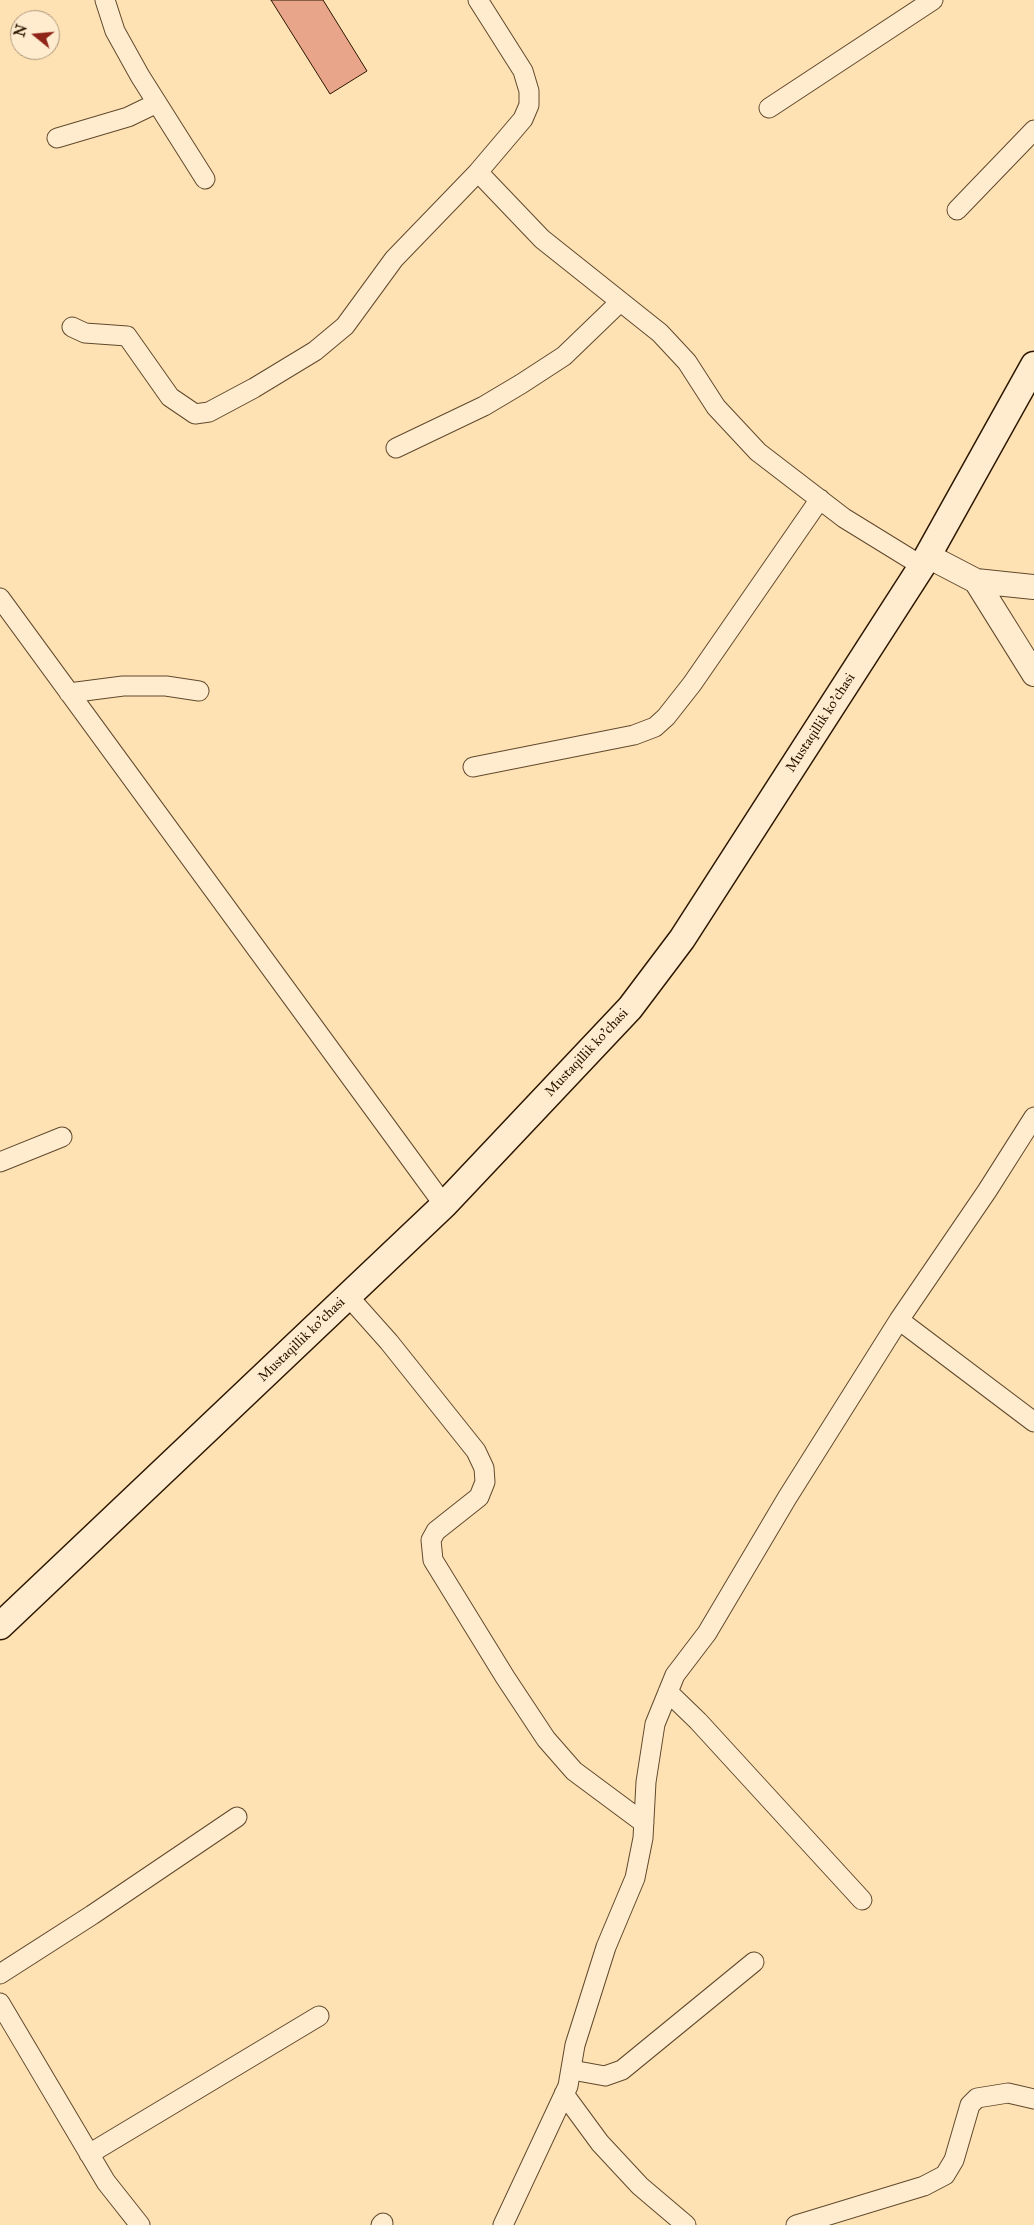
<!DOCTYPE html>
<html>
<head>
<meta charset="utf-8">
<style>
  body { margin:0 }
  #map { position:relative; width:1034px; height:2225px; overflow:hidden; background:#ffe2b3; font-family:"IM FELL Great Primer",serif }
  canvas { display:block }
  .north { position:absolute; left:10px; top:10px; width:50px; height:50px; box-sizing:border-box; background:#ffecce; border:1px solid #aa967c; border-radius:50%; rotate:287deg; font-size:14px; font-weight:700; line-height:20px; text-align:center; color:#2b1600 }
  .north::after { content:''; display:block; margin:auto; width:18px; height:22px; background:#8f2418; clip-path:polygon(50% 0,100% 100%,50% 72%,0 100%) }
</style>
</head>
<body>
<div id="map">
<canvas width="1034" height="2225"></canvas>
<div class="north">N</div>
</div>
<script>
const context = document.querySelector('canvas').getContext('2d');
context.lineJoin = 'round';
function fill(path, color) {
  context.fillStyle = color;
  context.fill(path, 'evenodd');
}
function shape(rows) {
  const path = new Path2D();
  for (const r of rows) {
    path.moveTo(r[0], r[1]);
    for (let i = 2; i < r.length; i += 2) path.lineTo(r[i], r[i + 1]);
  }
  return path;
}
function trace(path, color, width, dash) {
  context.strokeStyle = color;
  context.lineWidth = width;
  context.lineCap = dash ? 'butt' : 'round';
  context.setLineDash(dash || []);
  context.stroke(path);
}
function label(font, color, halo, rows, align = 'center') {
  context.font = font + ' "IM FELL Great Primer",serif';
  context.lineWidth = 5;
  context.setLineDash([]);
  context.textBaseline = 'middle';
  context.strokeStyle = halo;
  context.fillStyle = color;
  for (const [text, x, y, turn = 0] of rows) {
    context.save();
    context.translate(x, y);
    context.rotate((+turn || 0) * Math.PI / 180);
    context.textAlign = isNaN(turn) ? turn : align;
    if (halo) context.strokeText(text, 0, 0);
    context.fillText(text, 0, 0);
    context.restore();
  }
}
const building = shape([
  [271,0,323,0,367,71,330,94,271,0]
]);
fill(building, '#e9a58a');
trace(building, '#2b1600', 1);
const minor = shape([
  [105,0,115,31,140,76,205,179],
  [769,108,933,0],
  [57,138,128,117,157,103],
  [478,172,542,239,660,333,687,362,716,407,758,452,844,518,922,566],
  [957,210,1034,130],
  [72,327,85,333,127,336,170,397,195,414,209,412,254,388,315,351,345,326,394,259,478,172,523,119,529,105,529,91,523,71,478,0],
  [396,448,484,406,521,384,564,356,620,302],
  [0,598,444,1205],
  [69,693,123,686,166,686,199,691],
  [473,767,634,735,655,727,666,717,692,684,820,499],
  [0,1162,62,1137],
  [348,1296,389,1342,476,1451,484,1468,485,1482,479,1497,436,1531,431,1540,433,1560,505,1677,546,1739,574,1771,644,1823],
  [899,1320,1034,1422],
  [668,1692,698,1721,862,1900],
  [0,1974,92,1915,237,1817],
  [0,2003,106,2182,140,2225],
  [572,2070,605,2076,622,2070,754,1962],
  [564,2094,600,2143,640,2186,686,2225],
  [89,2154,319,2016],
  [381,2225,383,2223],
  [503,2225,568,2086,575,2045,606,1947,635,1878,643,1838,646,1782,655,1724,675,1675,707,1633,787,1498,899,1320,987,1191,1034,1117],
  [796,2225,924,2186,945,2175,954,2160,970,2105,977,2098,1008,2093,1034,2099]
]);
const tertiary = shape([
  [928,556,976,581,1034,587],
  [976,581,1034,674]
]);
const secondary = shape([
  [0,1626,444,1205,630,1008,682,939,922,566,1034,365]
]);
trace(minor, '#60492d', 21);
trace(tertiary, '#60492d', 26);
trace(secondary, '#2b1600', 29);
trace(minor, '#ffecce', 19);
trace(tertiary, '#ffecce', 24);
trace(secondary, '#ffecce', 26);
label('14px', '#2b1600', '#ffecce', [
  ["Mustaqillik ko’chasi",821,723,-57],
  ["Mustaqillik ko’chasi",587,1053,-47],
  ["Mustaqillik ko’chasi",302,1340,-44]
]);
</script>
</body>
</html>
